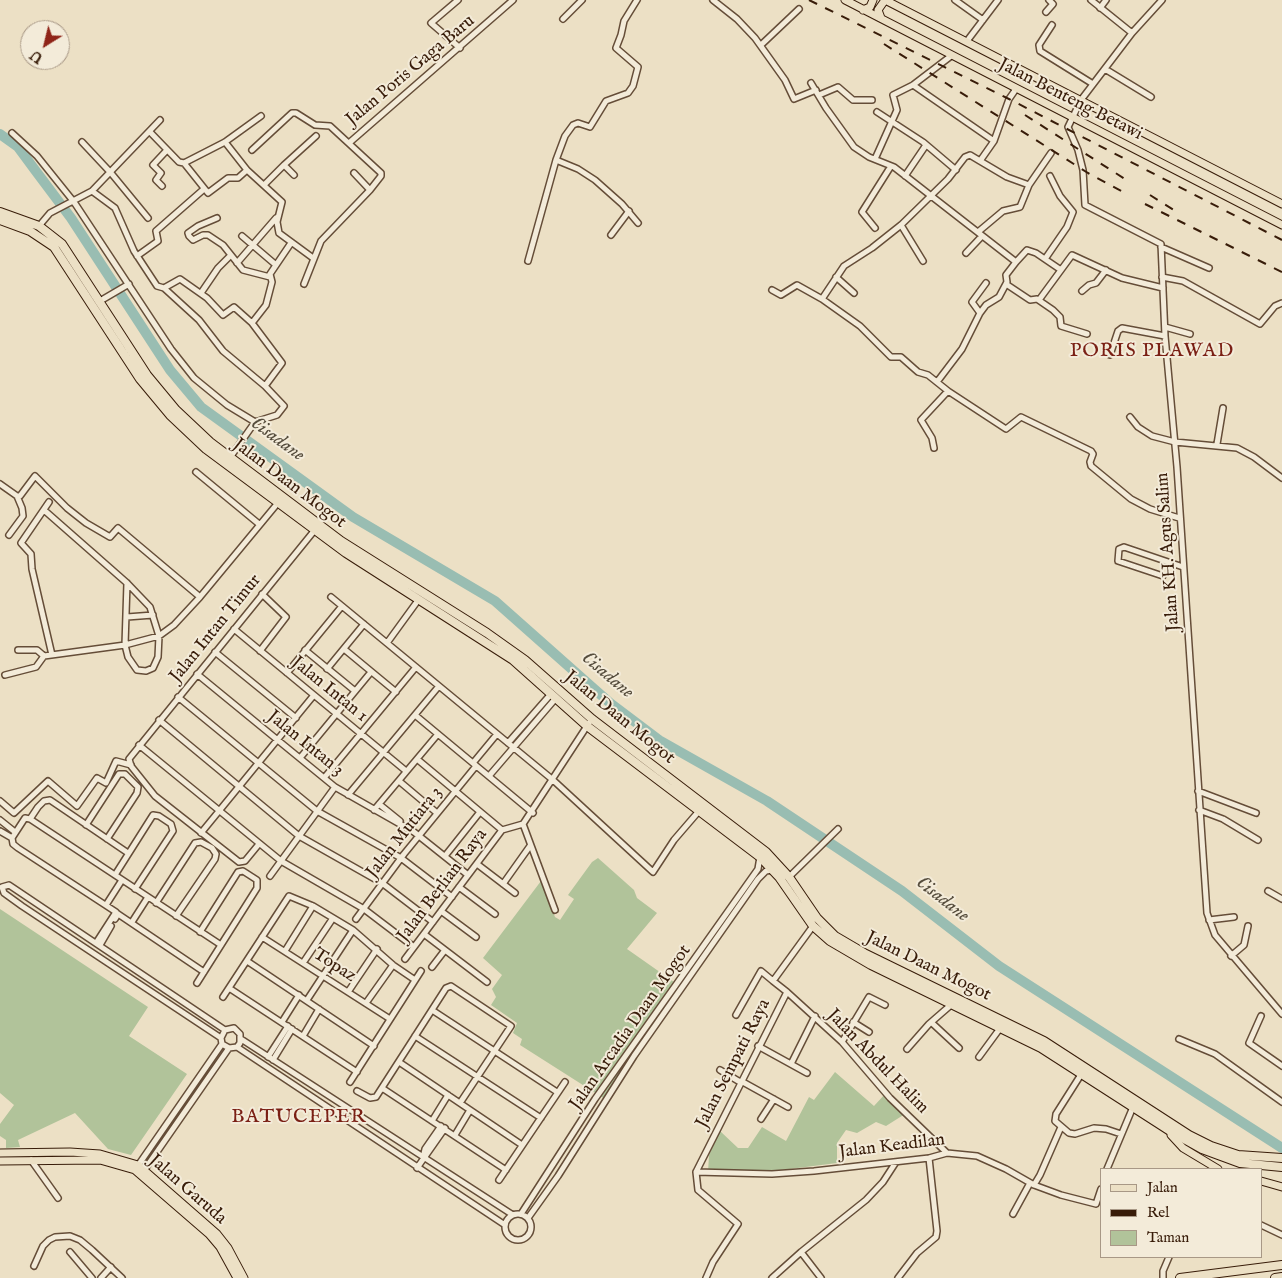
<!DOCTYPE html>
<html>
<head>
<meta charset="utf-8">
<style>
  body { margin:0 }
  #map { position:relative; width:1282px; height:1278px; overflow:hidden; background:#ece0c5; font-family:"IM FELL English",serif }
  canvas { display:block }
  .legend { position:absolute; left:1100px; top:1168px; width:162px; height:90px; box-sizing:border-box; background:#f3ebd9; border:1px solid #a89886; margin:0; padding:6px 9px; list-style:none; font-size:15px; color:#381c09 }
  .legend li { display:flex; align-items:center; gap:10px; height:25px }
  .legend b { width:25px; border:1px solid #a89886 }
  .north { position:absolute; left:20px; top:20px; width:50px; height:50px; box-sizing:border-box; background:#f3ebd9; border:1px solid #a89886; border-radius:50%; rotate:216deg; font-size:14px; font-weight:700; line-height:20px; text-align:center; color:#381c09 }
  .north::after { content:''; display:block; margin:auto; width:18px; height:22px; background:#8f2418; clip-path:polygon(50% 0,100% 100%,50% 72%,0 100%) }
</style>
</head>
<body>
<div id="map">
<canvas width="1282" height="1278"></canvas>
<ul class="legend">
<li><b style="height:6px;background:#ece0c5"></b>Jalan</li>
<li><b style="height:6px;background:#381c09"></b>Rel</li>
<li><b style="height:14px;background:#b1c39a"></b>Taman</li>
</ul>
<div class="north">U</div>
</div>
<script>
const context = document.querySelector('canvas').getContext('2d');
context.lineJoin = 'round';
function fill(path, color) {
  context.fillStyle = color;
  context.fill(path, 'evenodd');
}
function shape(rows) {
  const path = new Path2D();
  for (const r of rows) {
    if (r.length === 3) {
      path.moveTo(r[0] + r[2], r[1]);
      path.arc(r[0], r[1], r[2], 0, 2 * Math.PI);
      continue;
    }
    path.moveTo(r[0], r[1]);
    for (let i = 2; i < r.length; i += 2) path.lineTo(r[i], r[i + 1]);
  }
  return path;
}
function trace(path, color, width, dash) {
  context.strokeStyle = color;
  context.lineWidth = width;
  context.lineCap = dash ? 'butt' : 'round';
  context.setLineDash(dash || []);
  context.stroke(path);
}
function label(font, color, halo, rows, align = 'center') {
  context.font = font + ' "IM FELL English",serif';
  context.lineWidth = 4;
  context.setLineDash([]);
  context.textBaseline = 'middle';
  context.strokeStyle = halo;
  context.fillStyle = color;
  for (const [text, x, y, turn = 0] of rows) {
    context.save();
    context.translate(x, y);
    context.rotate((+turn || 0) * Math.PI / 180);
    context.textAlign = isNaN(turn) ? turn : align;
    if (halo) context.strokeText(text, 0, 0);
    context.fillText(text, 0, 0);
    context.restore();
  }
}
fill(shape([
  [598,858,634,890,637,898,657,913,627,949,684,989,608,1101,520,1045,522,1039,513,1033,517,1023,491,1005,496,997,492,989,502,975,483,958,541,881,555,917,560,920,574,899,568,895,592,862],
  [0,909,148,1007,129,1036,187,1074,131,1155,108,1149,75,1113,18,1140,20,1147,6,1148,6,1140,0,1136,0,1124,14,1105,0,1093],
  [835,1072,874,1106,885,1094,905,1114,886,1126,876,1122,857,1133,846,1130,837,1143,837,1163,735,1176,708,1173,709,1155,720,1131,738,1148,748,1148,762,1127,786,1141,809,1097,814,1100]
]), '#b1c39a');
trace(shape([
  [0,134,18,147,35,170,71,218,170,370,201,407,353,517,495,601,610,703,659,740,767,801,902,891,999,966,1282,1148]
]), '#99bdb2', 10);
const minor = shape([
  [458,0,431,23,460,48],
  [637,0,624,21,621,35,616,48,638,67,633,86,628,93,606,101,590,127,578,123,573,125,565,136,556,160,578,169,595,180,622,204,638,223],
  [713,0,737,19,755,38,785,80,794,99,816,90],
  [955,0,983,20],
  [1091,0,1132,33],
  [1162,0,1132,33,1081,100,1068,127,1078,150,1083,170,1085,205,1161,244,1165,336,1177,467,1207,913,1215,935,1282,1014],
  [1100,8,1106,0],
  [1046,12,1053,4,1049,0],
  [563,19,582,0],
  [1052,25,1039,45,1040,51,1093,84],
  [967,41,998,0],
  [761,45,799,9],
  [1105,69,1151,97],
  [811,83,826,108,854,147,869,157,894,167,1016,262,1027,250,1036,253,1061,270,1072,255,1122,278,1163,288],
  [913,85,994,141],
  [819,95,838,87,853,100,872,100],
  [877,112,923,142,956,170],
  [150,132,179,162,184,163,208,193,228,178,238,178,247,170],
  [12,133,37,156,74,202,171,349,194,378,227,405,255,422],
  [82,142,111,173,148,218],
  [225,142,247,170,282,202,277,222,279,233,313,258],
  [349,143,513,0],
  [252,150,292,113,296,113,315,125,330,126,381,173,381,176,370,190,321,241,304,284],
  [875,159,897,110,893,95,913,85,951,56],
  [980,161,1007,177,1029,185],
  [184,163,225,142,261,116],
  [284,165,316,136],
  [354,173,370,190],
  [905,176,926,145],
  [264,185,284,165,294,175],
  [162,186,156,180,161,173,153,165,167,150],
  [92,191,115,208,134,251,157,286,164,288,199,320,223,351,265,386],
  [217,218,198,226,188,233,189,236,193,240,203,235,208,235,223,245,243,270,270,277],
  [901,225,923,261],
  [39,226,50,213,92,191,160,120],
  [875,228,862,212,891,166],
  [978,232,1003,211,1020,207,1029,185,1051,153],
  [611,235,629,211],
  [242,236,276,265],
  [1161,247,1209,268],
  [966,253,982,236],
  [137,256,158,241,156,231,204,189],
  [1045,259,1067,227,1073,212,1060,196,1050,176],
  [528,261,556,160],
  [237,263,276,218],
  [836,277,854,293],
  [1162,277,1183,281,1260,324,1275,306,1282,303],
  [1006,284,1030,300,1037,299,1053,310,1060,317,1061,326,1087,334],
  [164,288,180,279,207,298,223,315,234,307,252,323],
  [772,290,781,295,797,285,822,299,844,266,872,248,901,225,948,179,965,157,970,155,980,161,994,141,1009,99,1016,89],
  [1082,291,1089,285,1096,283,1106,270],
  [201,293,218,268,231,255],
  [822,299,860,326,891,357,901,357,918,372,928,375,948,391,921,420,932,438,934,448],
  [1039,300,1061,270],
  [100,301,129,284],
  [980,313,972,302,986,283],
  [1165,327,1190,334],
  [1110,355,1118,331,1122,328,1165,336],
  [937,382,962,349,980,313,986,305,999,297,1007,282,1006,275,1016,262],
  [948,391,1006,429,1021,417,1091,451,1093,454,1090,462,1091,466,1131,499,1150,509,1179,518],
  [1130,417,1138,427,1152,436,1175,442,1237,448,1254,457,1282,478],
  [1217,444,1223,408],
  [229,459,255,422,277,415,284,406,265,386,282,363,252,323,266,305,272,282,270,274,291,243],
  [196,472,259,524],
  [0,484,17,496,22,508,23,516,9,535],
  [17,496,20,496,35,476,67,508,86,523,110,537,118,528,200,597],
  [49,502,21,543,31,554,32,569,52,655],
  [44,510,127,583],
  [1163,576,1118,561,1119,549,1124,547,1183,567],
  [127,583,150,607,159,636,158,657,153,668,146,671,137,670,128,657,125,645,127,583],
  [331,597,553,780,653,872,674,840,699,811],
  [127,617,153,615],
  [234,629,406,771],
  [387,643,419,599],
  [344,649,396,692],
  [18,650,37,650,44,656,125,645,159,636,174,625,200,597,277,504],
  [305,650,355,691],
  [260,651,286,617,262,594],
  [215,652,296,718],
  [327,669,364,624],
  [287,673,342,606],
  [197,674,335,787,414,832,468,875],
  [5,675,36,667,44,656],
  [178,697,317,811,401,858,452,897],
  [415,715,533,813],
  [159,720,299,836,382,883,433,922],
  [508,743,551,694],
  [139,745,281,861,364,909,414,947],
  [300,758,371,672],
  [417,759,502,830],
  [473,763,497,734],
  [489,776,556,698],
  [324,778,416,667],
  [399,781,437,813],
  [1198,791,1256,813],
  [348,795,439,686],
  [0,801,14,813,48,781,77,806,97,778,106,783,116,761,131,765],
  [379,804,400,821],
  [374,810,438,734],
  [1199,810,1223,819,1258,840],
  [30,819,221,945],
  [0,820,15,832],
  [86,825,119,774,125,774,138,787,137,793,107,839],
  [0,831,12,838],
  [201,833,314,695],
  [259,844,245,861,239,862,155,796,131,766,129,759,314,531],
  [445,856,480,812],
  [477,864,515,893],
  [115,875,153,815,159,816,171,824,173,831,135,889],
  [270,876,335,787],
  [789,877,838,829],
  [503,884,530,846],
  [459,887,495,914],
  [1268,891,1282,899],
  [156,903,195,843,201,842,212,848,216,854,215,859,176,916],
  [106,905,122,880],
  [555,910,523,824,589,723],
  [441,911,476,937],
  [115,919,118,914,204,972],
  [356,919,404,854,476,766],
  [1209,920,1234,917],
  [132,922,148,897],
  [424,934,487,982],
  [262,937,390,1019],
  [96,943,116,912,18,848,13,844,12,838,25,818,30,819,38,807,44,801,50,800,128,853],
  [100,945,111,926],
  [285,951,313,906],
  [1231,956,1244,945,1248,926],
  [405,959,502,830,523,824],
  [247,961,374,1046],
  [303,963,333,918],
  [432,967,445,950],
  [197,983,257,888,257,880,243,871,238,872,200,932],
  [229,988,357,1072],
  [348,992,377,949],
  [787,992,842,1042,890,1098,947,1153],
  [223,997,289,896,313,906,353,930,393,965,415,980],
  [307,1000,353,930],
  [366,1003,393,965],
  [432,1010,557,1092],
  [736,1015,761,971,773,981],
  [1261,1016,1249,1043,1282,1066],
  [282,1022,299,995],
  [853,1022,869,1032],
  [932,1023,959,1048],
  [303,1036,319,1009],
  [415,1036,541,1118],
  [221,1038,22,906,4,893,2,887,9,885,225,1030],
  [241,1039,513,1215],
  [1179,1039,1215,1054,1282,1102],
  [842,1042,869,997,885,1005],
  [758,1046,807,1073],
  [237,1047,505,1225],
  [907,1049,929,1024,952,1004],
  [268,1057,288,1026],
  [979,1057,1001,1027],
  [273,1060,292,1029],
  [399,1062,522,1145],
  [791,1064,815,1016],
  [720,1070,740,1082],
  [1082,1073,1056,1114,1055,1121,1069,1133,1075,1134,1094,1128,1106,1129,1121,1134],
  [741,1081,788,1107],
  [350,1082,421,971],
  [382,1088,506,1170],
  [357,1091,370,1098,376,1097,446,988,451,986,511,1026,460,1103],
  [761,1119,774,1099],
  [432,1121,448,1095],
  [455,1135,470,1110],
  [423,1158,425,1149,441,1126],
  [31,1160,58,1198],
  [137,1167,222,1044],
  [417,1168,445,1128],
  [1107,1169,1133,1107],
  [143,1172,229,1048,237,1047,240,1043,240,1034,234,1028,225,1030,221,1038,222,1044,229,1048],
  [696,1172,772,1174,814,1171,929,1158,947,1153,977,1156,1006,1169,1034,1185,1061,1195,1096,1204,1101,1189],
  [499,1180,565,1082],
  [1034,1185,1040,1175,1061,1127],
  [521,1214,595,1099,758,869,760,857],
  [1013,1214,1030,1183],
  [518,1227,13],
  [528,1218,558,1176,634,1056,662,1016,758,879,766,871,773,870],
  [1261,1225,1282,1235],
  [70,1252,92,1278],
  [801,1252,821,1278],
  [34,1266,43,1246,49,1240,55,1237,70,1236,80,1240,92,1250,122,1278],
  [101,1278,111,1267],
  [706,1278,713,1262,738,1224,698,1190,696,1172,787,992,773,981,813,926],
  [772,1278,801,1252,866,1200,883,1182,896,1162],
  [898,1278,917,1253,936,1237,937,1231,929,1158],
  [1163,1278,1163,1271,1169,1257]
]);
const major = shape([
  [845,0,1282,225],
  [885,0,1282,204],
  [863,10,870,7,873,0],
  [881,18,878,10,885,0],
  [1172,1128,1171,1135,1183,1148,1218,1169],
  [0,1153,70,1152,100,1154,138,1165,217,1234,228,1248,244,1278],
  [0,1161,100,1160,135,1170,209,1234,220,1247,237,1278],
  [1261,1181,1282,1187]
]);
const highway = shape([
  [0,212,39,226,62,244,147,375,176,410,210,442,341,541,487,633,525,660,592,719,766,852,789,877,817,918,835,936,864,953,1044,1041,1189,1135,1211,1146,1238,1155,1282,1158],
  [0,220,30,231,54,247,140,379,170,415,206,449,346,553,513,660,587,726,760,857,779,877,813,926,830,941,871,965,1041,1048,1170,1131,1202,1149,1240,1163,1282,1167],
  [1180,1278,1282,1265],
  [1275,1278,1282,1277]
]);
trace(minor, '#654d38', 8);
trace(major, '#381c09', 9);
trace(highway, '#381c09', 10);
trace(minor, '#f3ebd9', 5);
trace(major, '#ece0c5', 7);
trace(highway, '#ece0c5', 8);
trace(shape([
  [809,0,1009,99,1282,240],
  [884,44,1088,173,1123,192],
  [1025,115,1128,181],
  [1150,195,1180,214],
  [1145,204,1282,272]
]), '#381c09', 2, [9, 9]);
label('18px', '#381c09', '#f3ebd9', [
  ["Jalan Poris Gaga Baru",411,71,-40],
  ["Jalan Benteng Betawi",1070,100,27],
  ["Jalan Daan Mogot",289,484,37],
  ["Jalan KH. Agus Salim",1169,552,-94],
  ["Jalan Intan Timur",216,629,-51],
  ["Jalan Intan 1",329,690,39],
  ["Jalan Daan Mogot",619,718,39],
  ["Jalan Intan 3",305,744,39],
  ["Jalan Mutiara 3",405,833,-52],
  ["Jalan Berlian Raya",443,886,-53],
  ["Topaz",334,966,33],
  ["Jalan Daan Mogot",928,967,26],
  ["Jalan Arcadia Daan Mogot",631,1028,-55],
  ["Jalan Abdul Halim",877,1062,46],
  ["Jalan Sempati Raya",734,1064,-63],
  ["Jalan Keadilan",892,1147,-7],
  ["Jalan Garuda",187,1190,41]
]);
label('italic 19px', '#554c3c', '#f3ebd9', [
  ["Cisadane",277,440,36],
  ["Cisadane",607,676,40],
  ["Cisadane",942,900,38]
]);
context.letterSpacing = '1px';
label('20px', '#7a1f14', '#f3ebd9', [
  ["PORIS PLAWAD",1152,352],
  ["BATUCEPER",299,1118]
]);
context.letterSpacing = '0px';
</script>
</body>
</html>
